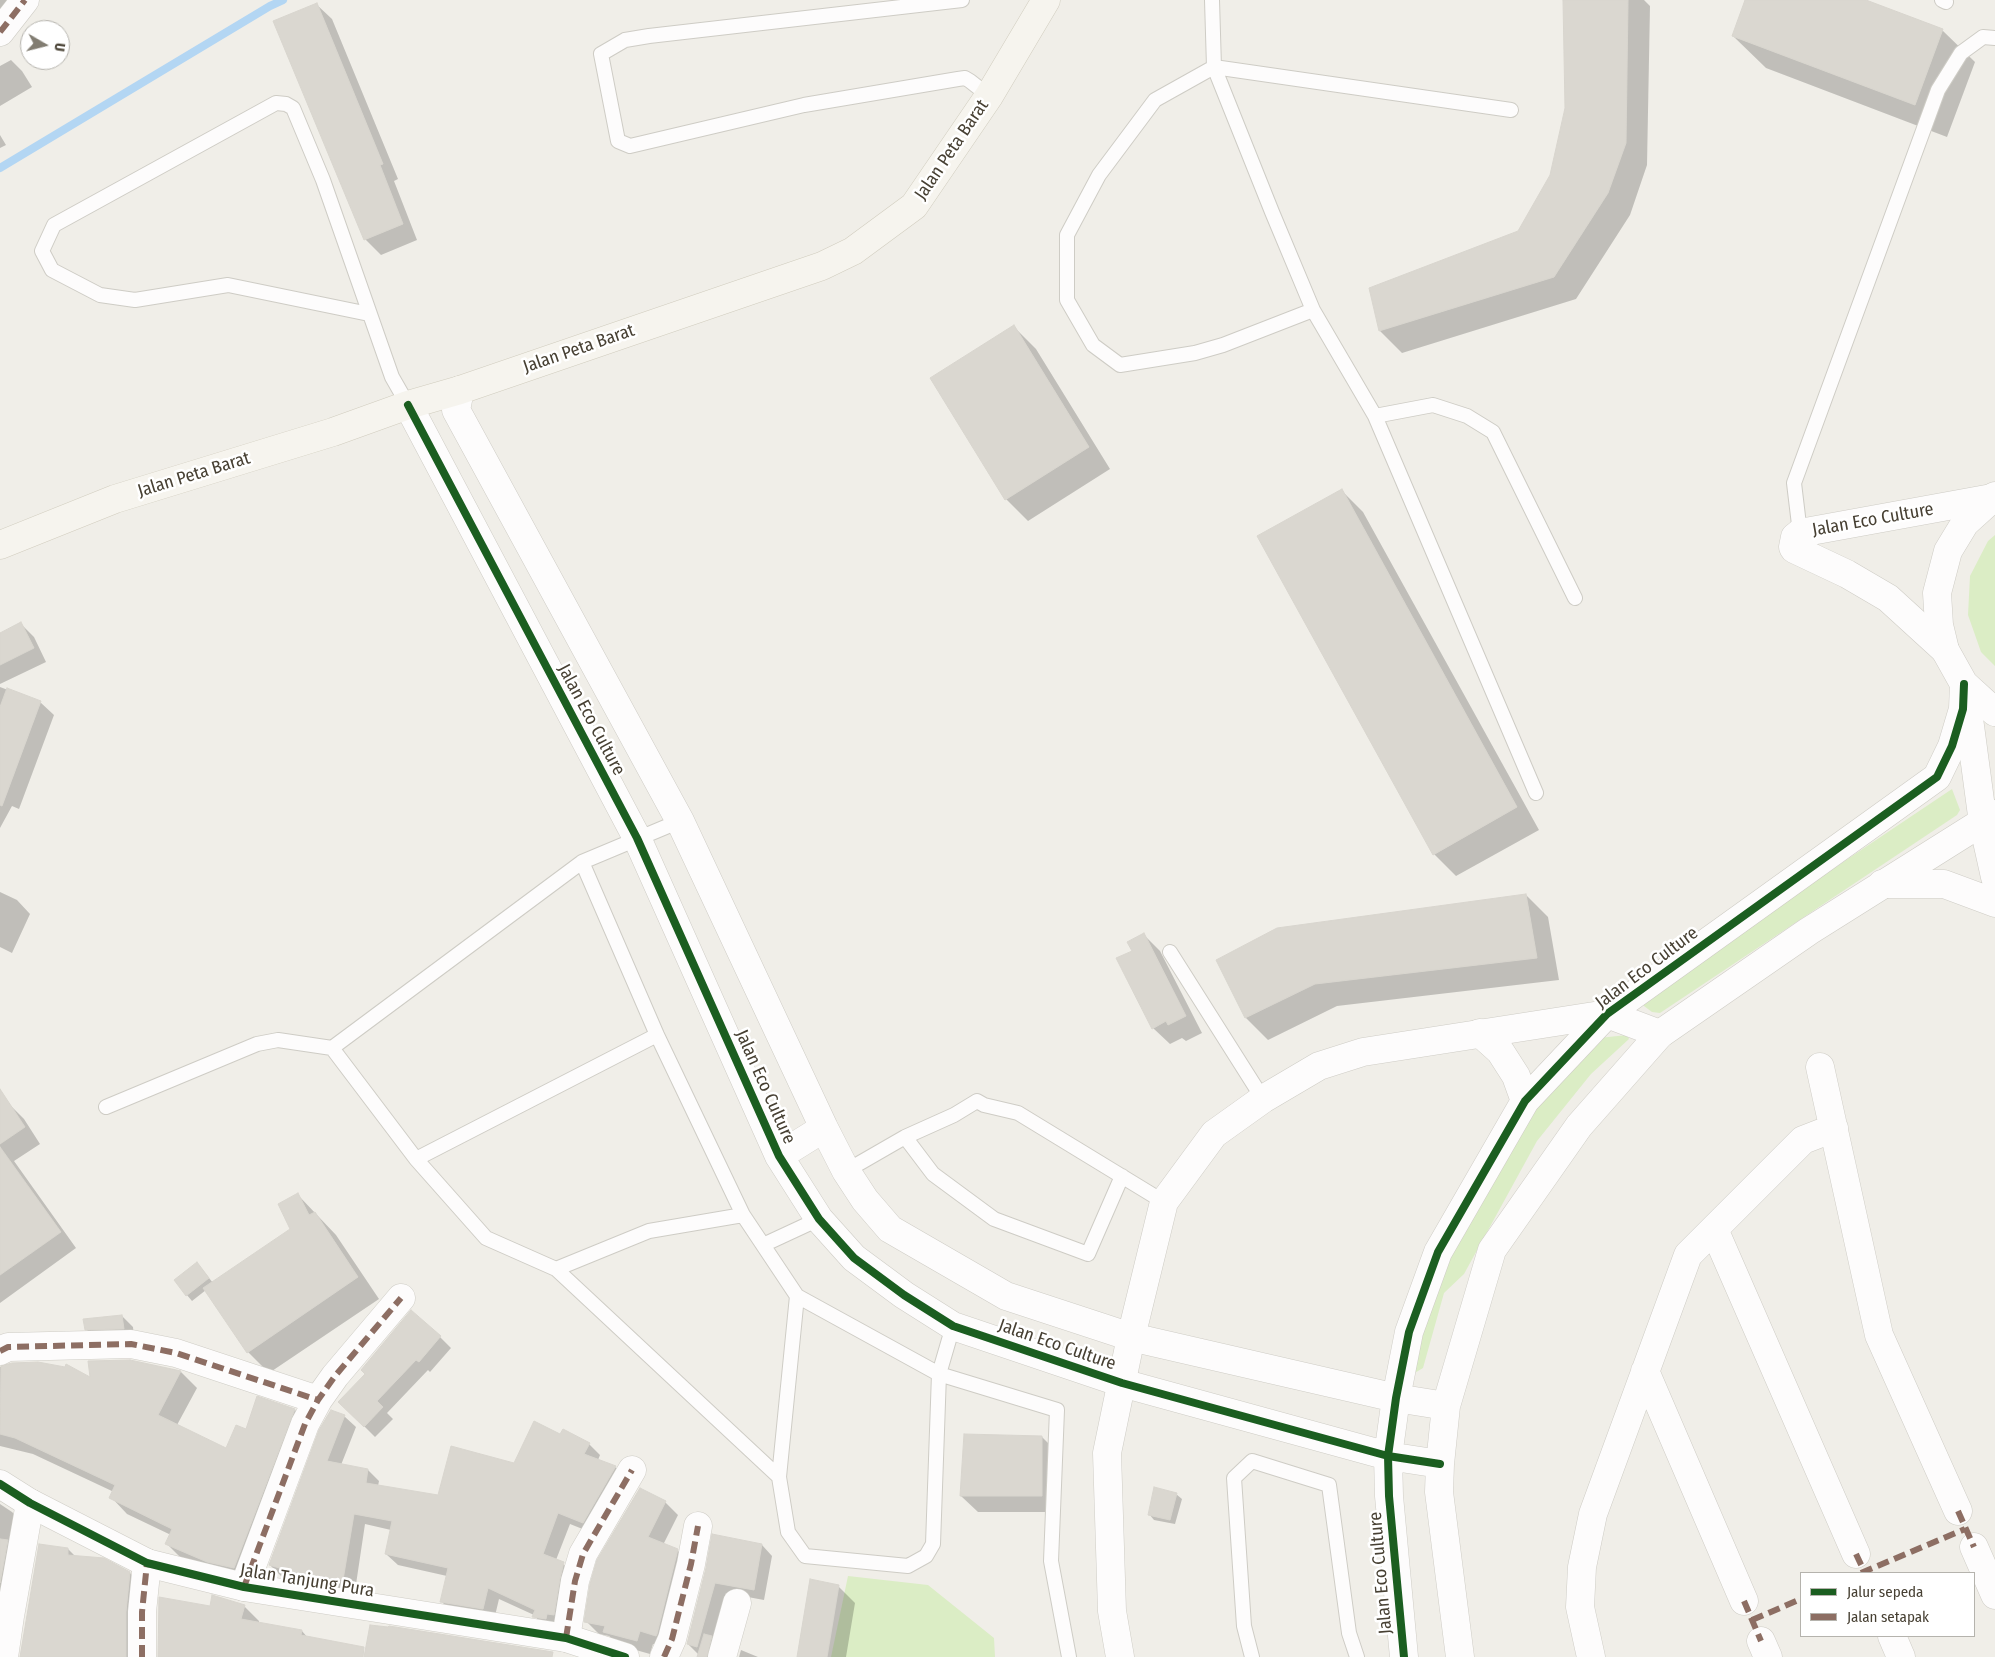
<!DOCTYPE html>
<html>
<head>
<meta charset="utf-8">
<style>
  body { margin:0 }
  #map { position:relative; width:1995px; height:1657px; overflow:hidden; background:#f0eee8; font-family:"Fira Sans Condensed",sans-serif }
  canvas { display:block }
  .legend { position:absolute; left:1800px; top:1572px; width:175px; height:65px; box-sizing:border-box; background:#fff; border:1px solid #b5b3ad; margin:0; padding:6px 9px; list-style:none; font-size:15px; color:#474033 }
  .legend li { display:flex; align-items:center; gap:10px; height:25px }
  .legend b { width:25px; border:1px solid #b5b3ad }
  .north { position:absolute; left:20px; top:20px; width:50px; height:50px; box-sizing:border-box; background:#fff; border:1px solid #b5b3ad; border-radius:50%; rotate:98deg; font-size:14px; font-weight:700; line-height:20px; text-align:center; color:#474033 }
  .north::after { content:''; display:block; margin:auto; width:18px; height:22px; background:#827d72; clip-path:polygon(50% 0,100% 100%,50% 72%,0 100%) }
</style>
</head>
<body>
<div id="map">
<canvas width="1995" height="1657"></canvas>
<ul class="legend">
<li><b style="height:6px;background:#1b5e20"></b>Jalur sepeda</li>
<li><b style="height:6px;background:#8d6e63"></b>Jalan setapak</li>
</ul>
<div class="north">U</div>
</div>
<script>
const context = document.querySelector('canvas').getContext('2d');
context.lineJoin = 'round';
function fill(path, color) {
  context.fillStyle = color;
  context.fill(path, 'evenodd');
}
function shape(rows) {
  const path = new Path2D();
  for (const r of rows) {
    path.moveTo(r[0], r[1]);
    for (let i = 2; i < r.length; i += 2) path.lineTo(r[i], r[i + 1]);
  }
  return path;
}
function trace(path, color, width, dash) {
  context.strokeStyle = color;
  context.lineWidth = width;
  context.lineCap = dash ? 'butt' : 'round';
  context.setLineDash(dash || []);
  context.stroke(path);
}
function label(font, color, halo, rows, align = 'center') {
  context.font = font + ' "Fira Sans Condensed",sans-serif';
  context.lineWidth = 5;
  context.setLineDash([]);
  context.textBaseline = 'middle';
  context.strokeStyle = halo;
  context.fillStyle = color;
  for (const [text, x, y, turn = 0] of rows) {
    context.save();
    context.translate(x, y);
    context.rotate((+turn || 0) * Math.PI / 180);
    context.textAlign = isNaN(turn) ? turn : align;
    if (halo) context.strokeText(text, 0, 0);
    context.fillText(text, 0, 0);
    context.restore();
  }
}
fill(shape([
  [1995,535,1995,666,1981,652,1968,615,1970,576,1988,541],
  [1952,789,1960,810,1957,815,1660,1013,1652,1012,1644,1006,1643,998,1648,993],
  [1627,1035,1629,1039,1591,1074,1537,1141,1464,1274,1444,1293,1423,1368,1413,1374,1408,1370,1453,1244,1519,1128,1599,1038],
  [848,1576,928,1585,994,1638,995,1657,831,1657]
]), '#dbedc5');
fill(shape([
  [0,0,27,0,0,32],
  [1564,0,1644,0,1650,6,1647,165,1630,215,1576,299,1402,353,1380,331,1371,289,1519,232,1551,176,1566,108],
  [1747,0,1863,0,1942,30,1975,62,1947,137,1766,68,1733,36],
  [316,4,332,19,398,179,394,181,417,240,381,255,365,239],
  [11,60,22,71,32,87,0,106,0,66],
  [0,135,6,145,0,148],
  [1014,327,1036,349,1110,469,1028,521,1006,499],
  [1341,490,1363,512,1539,830,1456,876,1434,854],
  [21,624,34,637,46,662,0,684,0,634],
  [0,687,40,702,54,715,19,809,12,806,0,828],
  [0,892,17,900,30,914,12,953,0,947],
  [1526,895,1548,917,1559,980,1337,1006,1268,1040,1246,1018,1218,961],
  [1144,935,1160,951,1202,1033,1186,1041,1182,1038,1170,1044,1153,1028,1133,951],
  [8,1103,24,1119,40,1144,14,1161,76,1248,0,1303,0,1108],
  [298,1195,336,1235,379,1299,269,1373,248,1352,206,1290,192,1301,175,1281,202,1269,213,1283,292,1229],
  [122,1316,133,1327,134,1339,97,1340,86,1329],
  [440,1337,451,1348,430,1372,428,1370,387,1413,393,1419,375,1437,340,1402],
  [12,1364,91,1379,172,1369,181,1372,197,1388,177,1425,227,1450,247,1431,258,1398,295,1410,311,1426,250,1584,183,1560,167,1544,171,1535,127,1514,111,1497,114,1492,33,1454,0,1446,0,1367],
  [344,1416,356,1427,341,1465,368,1470,379,1481,378,1486,438,1496,515,1465,561,1435,589,1444,600,1455,598,1460,615,1467,627,1479,595,1534,570,1524,556,1560,563,1564,575,1575,565,1626,545,1628,534,1615,499,1599,494,1620,453,1613,442,1602,447,1576,398,1565,386,1554,391,1530,365,1524,355,1591,309,1584,282,1577,270,1565],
  [1042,1437,1058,1453,1059,1512,978,1512,961,1496],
  [640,1489,665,1502,678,1515,663,1545,677,1550,690,1563,669,1648,653,1644,650,1654,618,1645,609,1636,599,1634,586,1621],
  [1176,1494,1182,1499,1175,1524,1154,1520,1149,1514],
  [0,1504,12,1512,27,1527,0,1657],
  [762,1545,772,1556,764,1600,726,1593,713,1639,726,1652,725,1657,698,1657,699,1655,688,1644,707,1568],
  [68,1549,76,1557,130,1573,145,1588,141,1657,21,1657],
  [838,1586,855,1603,846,1657,798,1657],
  [244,1606,259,1621,259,1624,302,1631,308,1638,348,1657,159,1657,211,1607],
  [741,1650,758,1657,739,1657]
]), '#0003');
trace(shape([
  [0,168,270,6,283,0]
]), '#b3d6f3', 8);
const building = shape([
  [1563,0,1628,0,1626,143,1608,193,1554,277,1379,331,1369,288,1518,231,1550,175,1565,108,1563,0],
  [1745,0,1866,0,1943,29,1915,105,1732,36,1745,0],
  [317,3,383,164,380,165,403,224,364,240,273,21,317,3],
  [1014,325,1089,447,1005,500,930,378,1014,325],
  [1342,489,1517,807,1433,855,1257,536,1342,489],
  [21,622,34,648,0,665,0,633,21,622],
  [7,688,41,701,2,806,0,805,0,707,7,688],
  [1526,894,1537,958,1315,984,1245,1018,1216,960,1277,928,1526,894],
  [1144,933,1186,1016,1168,1025,1166,1021,1152,1029,1116,958,1132,951,1127,942,1144,933],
  [0,1089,25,1127,0,1144,0,1089],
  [0,1147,61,1232,0,1275,0,1147],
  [298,1193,309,1215,315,1212,358,1277,247,1353,203,1288,290,1229,278,1204,298,1193],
  [197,1262,209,1278,186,1296,174,1280,197,1262],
  [411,1310,441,1336,419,1362,416,1360,377,1401,383,1407,364,1427,338,1402,365,1374,361,1370,411,1310],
  [122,1315,124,1329,85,1330,83,1319,122,1315],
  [130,1360,181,1371,158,1415,226,1448,236,1425,246,1429,257,1396,295,1409,234,1568,207,1562,165,1544,172,1529,109,1498,115,1485,15,1438,0,1434,1,1366,12,1363,38,1362,65,1367,66,1364,90,1377,88,1361,130,1360],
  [331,1410,345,1415,327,1461,368,1469,366,1483,438,1495,451,1446,514,1463,534,1421,560,1434,563,1429,590,1443,584,1454,616,1466,583,1523,558,1513,543,1554,564,1562,560,1579,554,1615,547,1614,546,1619,532,1617,535,1610,488,1588,483,1609,440,1602,448,1568,385,1554,392,1521,354,1514,343,1580,297,1573,269,1565,319,1430,331,1410],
  [964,1434,1042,1436,1042,1496,960,1496,964,1434],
  [1154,1487,1177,1493,1170,1520,1148,1515,1154,1487],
  [640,1488,666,1501,648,1537,678,1549,657,1634,656,1636,640,1631,637,1641,603,1632,605,1626,584,1622,590,1584,597,1560,640,1488],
  [712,1534,762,1544,754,1590,715,1583,697,1647,687,1644,706,1568,712,1534],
  [0,1539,8,1540,0,1583,0,1539],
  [39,1544,68,1548,68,1555,104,1558,130,1572,126,1612,126,1657,20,1657,39,1544],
  [810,1579,839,1585,827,1657,797,1657,810,1579],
  [212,1595,245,1605,241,1619,302,1630,301,1635,364,1647,363,1657,158,1657,159,1597,210,1606,212,1595],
  [370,1625,388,1627,389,1626,553,1652,552,1657,364,1657,370,1625],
  [704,1634,712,1636,707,1657,697,1657,704,1634]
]);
fill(building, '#dad7d0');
trace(building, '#d8d5ce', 1);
const service = shape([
  [962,0,649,36,625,40,601,54,618,141,630,146,804,105,958,79,965,78,970,81,989,96],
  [1212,0,1214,67,1272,212,1313,310,1375,416,1536,793],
  [1942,0,1946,2],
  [1313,310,1223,345,1195,353,1120,365,1093,345,1067,300,1067,235,1099,175,1155,100,1214,67,1511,110],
  [369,314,228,285,135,300,100,295,52,270,42,251,54,225,276,103,286,104,293,108,323,180,392,377,408,405],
  [1375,416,1433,405,1467,416,1493,432,1575,598],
  [1800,533,1794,483,1938,90,1961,53,1983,37,1995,38],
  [582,862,657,1035,743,1215,797,1296,779,1477],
  [1170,952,1263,1099],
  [332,1048,416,1159,486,1238,556,1269,649,1231,743,1215],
  [106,1107,257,1044,278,1040,332,1048,582,862,680,821],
  [905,1137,933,1174,994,1219,1088,1254,1122,1176],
  [416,1159,657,1035],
  [846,1171,905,1137,954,1115,977,1101,984,1105,1018,1113,1164,1202],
  [763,1245,819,1219],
  [556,1269,779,1477,788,1532,805,1556,908,1566,926,1556,933,1544,939,1374,953,1326],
  [797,1296,939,1374,1057,1410,1051,1561,1069,1657],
  [1252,1657,1244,1626,1234,1478,1252,1461,1329,1485,1349,1633,1357,1657]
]);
const minor = shape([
  [0,32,25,0],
  [1945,650,1888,598,1847,574,1794,549,1793,547,1795,537,1800,533,1992,498],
  [1966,696,1983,823,1995,877],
  [1882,884,1944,884,1995,903],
  [1820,1067,1879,1335,1958,1511],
  [1714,1229,1856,1554],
  [0,1351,8,1347,131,1344,176,1353,318,1400],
  [1645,1371,1744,1601],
  [1974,1547,1995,1595],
  [244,1587,305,1424,318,1400,335,1376,401,1298],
  [1892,1636,1901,1657],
  [566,1638,575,1581,583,1554,632,1470],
  [1761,1641,1768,1657],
  [4,1657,10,1616,30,1503],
  [142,1657,142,1612,147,1563],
  [664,1657,672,1639,691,1564,698,1526],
  [722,1657,737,1603],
  [1120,1657,1112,1611,1107,1453,1131,1337,1164,1202,1214,1134,1263,1099,1319,1066,1363,1052,1607,1014,1660,1034],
  [1591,1657,1580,1607,1582,1567,1593,1514,1688,1255,1803,1140,1834,1128]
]);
const tertiary = shape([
  [460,390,456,410,680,821,824,1128,846,1171,865,1200,890,1229,1006,1296,1131,1337,1396,1398,1446,1406],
  [408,405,637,838,779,1156,819,1219,854,1258,904,1295,953,1326,1122,1383,1388,1456,1440,1464],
  [1995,496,1965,523,1948,551,1937,593,1939,625,1945,650,1964,684,1995,712],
  [1480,1033,1500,1051,1516,1076,1525,1101],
  [779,1156,824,1128],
  [0,1484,30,1503,147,1563,244,1587,566,1638,625,1657],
  [1404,1657,1389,1496,1388,1456,1396,1398,1409,1332,1438,1252,1525,1101,1607,1014,1937,777,1952,746,1963,709,1964,684],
  [1460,1657,1439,1492,1440,1464,1446,1406,1492,1250,1579,1126,1660,1034,1809,931,1995,814]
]);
const secondary = shape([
  [0,545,115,499,333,432,408,405,460,390,822,266,853,251,914,206,989,96,1046,0]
]);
trace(service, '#ceccc5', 16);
trace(minor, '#ceccc5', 29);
trace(tertiary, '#ceccc5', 29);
trace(secondary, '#d0ccbe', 29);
trace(service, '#fdfcfc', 14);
trace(minor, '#fdfcfc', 28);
trace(tertiary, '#fdfcfc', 28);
trace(secondary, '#f6f4ee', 28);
trace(shape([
  [0,32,25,0],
  [0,1351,8,1347,131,1344,176,1353,318,1400],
  [1958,1511,1974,1547],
  [1856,1554,1865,1573],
  [1861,1573,1965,1529],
  [244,1587,305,1424,318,1400,335,1376,401,1298],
  [1744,1601,1761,1641],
  [1752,1620,1801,1599],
  [566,1638,575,1581,583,1554,632,1470],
  [142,1657,142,1612,147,1563],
  [664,1657,672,1639,691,1564,698,1526]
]), '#8d6e63', 6, [12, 6]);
trace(shape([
  [408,405,637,838,779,1156,819,1219,854,1258,904,1295,953,1326,1122,1383,1388,1456,1440,1464],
  [0,1484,30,1503,147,1563,244,1587,566,1638,625,1657],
  [1404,1657,1389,1496,1388,1456,1396,1398,1409,1332,1438,1252,1525,1101,1607,1014,1937,777,1952,746,1963,709,1964,684]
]), '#1b5e20', 8);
label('18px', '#474033', '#fff', [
  ["Jalan Peta Barat",952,150,-56],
  ["Jalan Peta Barat",579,349,-19],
  ["Jalan Peta Barat",194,475,-17],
  ["Jalan Eco Culture",1873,520,-10],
  ["Jalan Eco Culture",591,720,62],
  ["Jalan Eco Culture",1647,968,-37],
  ["Jalan Eco Culture",765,1087,66],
  ["Jalan Eco Culture",1057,1345,19],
  ["Jalan Eco Culture",1381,1573,-95],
  ["Jalan Tanjung Pura",307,1581,9]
]);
</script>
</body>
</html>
